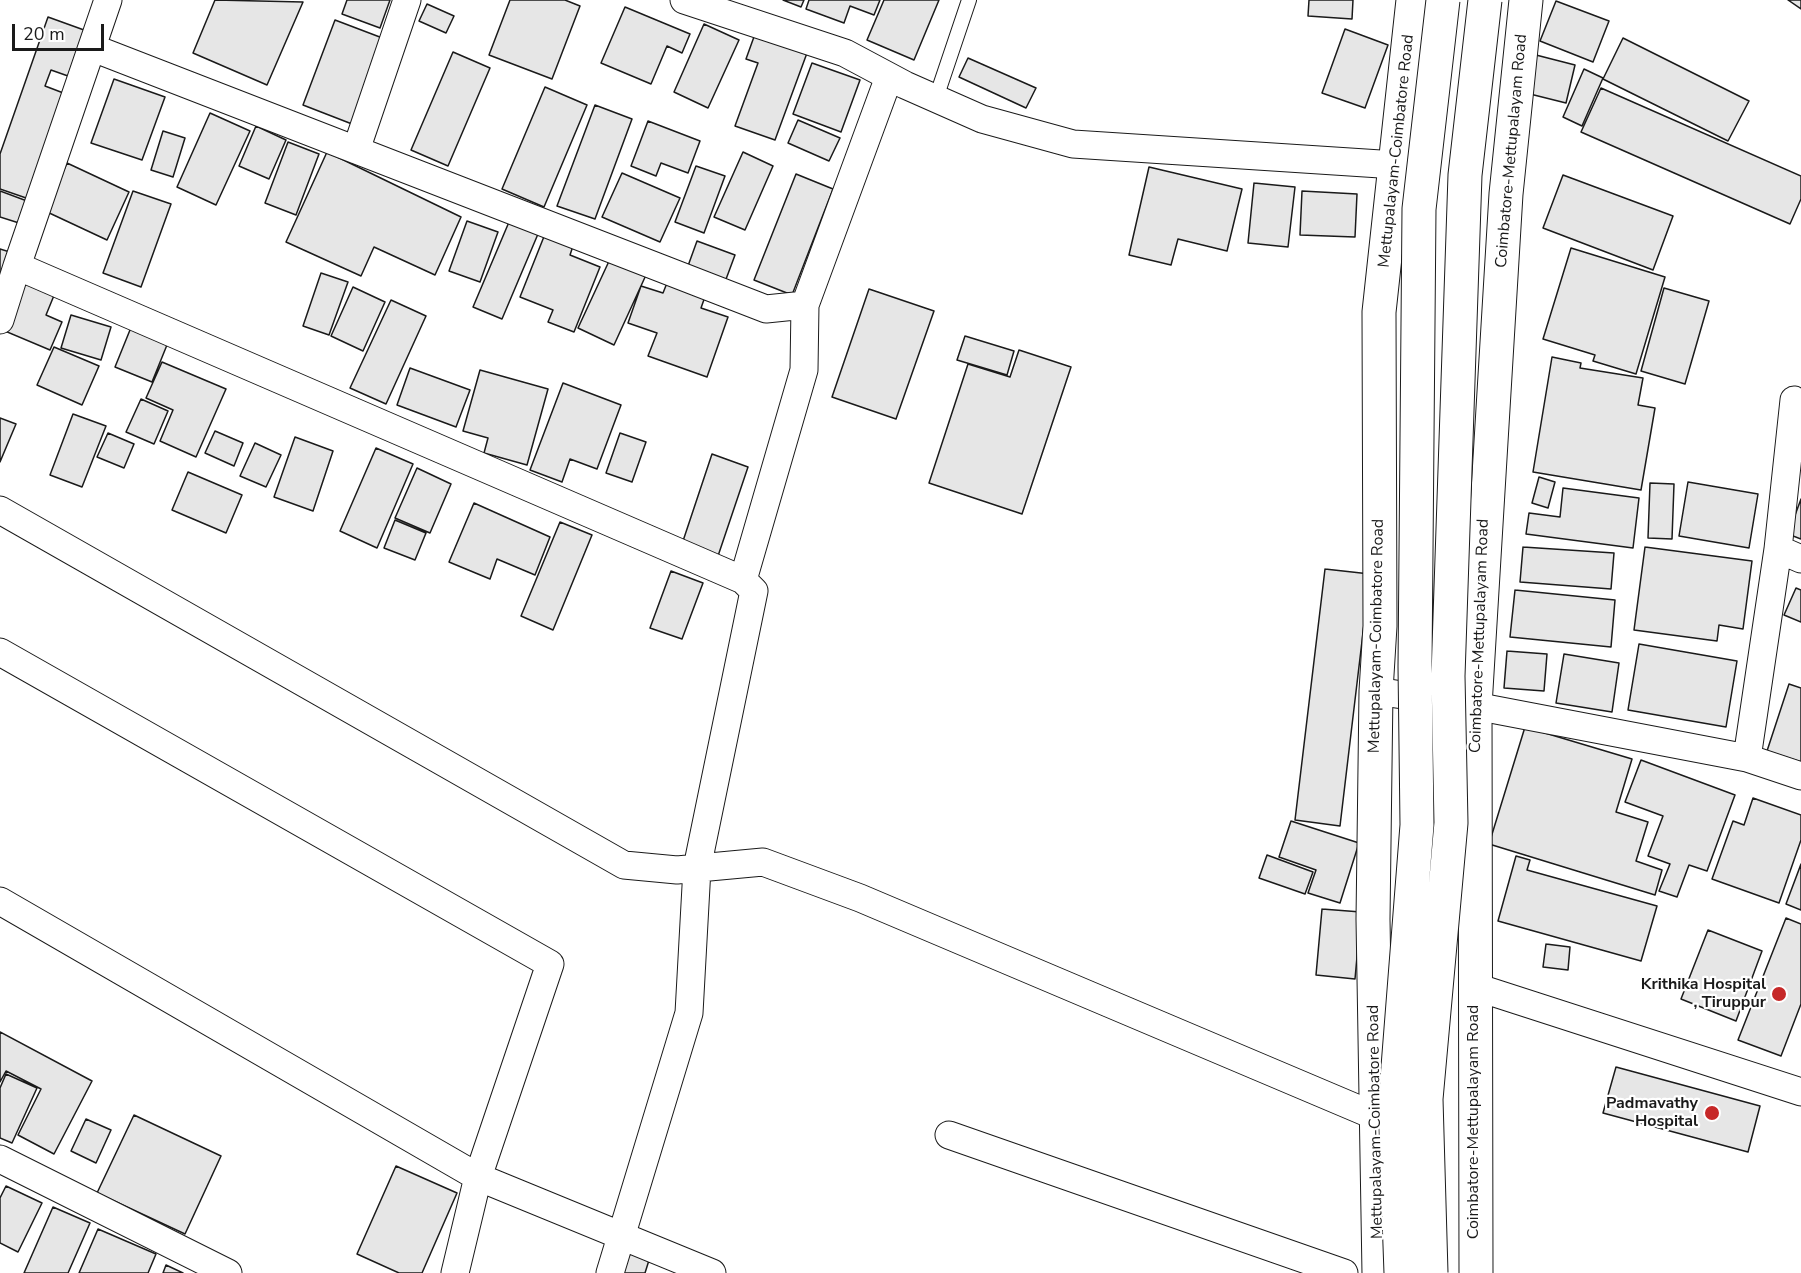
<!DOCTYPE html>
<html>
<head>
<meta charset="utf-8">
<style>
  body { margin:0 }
  #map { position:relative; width:1801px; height:1273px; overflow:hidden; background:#fff; font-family:"Nunito Sans",sans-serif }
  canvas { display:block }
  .scale { position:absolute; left:12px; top:24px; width:92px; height:27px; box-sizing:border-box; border:3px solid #1a1a1a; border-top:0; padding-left:8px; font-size:18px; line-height:21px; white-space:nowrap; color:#1a1a1a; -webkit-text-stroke:4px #fff; paint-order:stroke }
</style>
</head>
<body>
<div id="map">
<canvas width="1801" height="1273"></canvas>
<div class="scale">20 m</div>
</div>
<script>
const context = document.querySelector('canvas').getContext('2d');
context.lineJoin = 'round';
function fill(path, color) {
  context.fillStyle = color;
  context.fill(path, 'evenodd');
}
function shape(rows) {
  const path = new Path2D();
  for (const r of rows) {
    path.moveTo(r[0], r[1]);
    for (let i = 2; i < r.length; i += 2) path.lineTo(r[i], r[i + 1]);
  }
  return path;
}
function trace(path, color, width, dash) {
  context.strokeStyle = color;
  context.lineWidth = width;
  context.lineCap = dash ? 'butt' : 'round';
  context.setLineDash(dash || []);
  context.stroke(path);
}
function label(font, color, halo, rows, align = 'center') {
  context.font = font + ' "Nunito Sans",sans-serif';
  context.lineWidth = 4.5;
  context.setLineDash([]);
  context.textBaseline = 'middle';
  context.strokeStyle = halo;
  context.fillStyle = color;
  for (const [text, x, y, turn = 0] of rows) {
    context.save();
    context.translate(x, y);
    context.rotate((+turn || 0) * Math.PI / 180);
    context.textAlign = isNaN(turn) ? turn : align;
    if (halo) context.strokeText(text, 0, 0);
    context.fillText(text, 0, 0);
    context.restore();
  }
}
const building = shape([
  [215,0,303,2,267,85,193,53,215,0],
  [347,0,390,0,380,28,342,14,347,0],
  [510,0,565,0,580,6,552,79,489,55,510,0],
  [783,0,804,0,801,7,783,0],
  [809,0,880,0,874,15,850,6,844,23,806,9,809,0],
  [884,0,939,0,914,60,867,40,884,0],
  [1309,0,1353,0,1352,19,1308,16,1309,0],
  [1788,0,1801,0,1801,9,1788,0],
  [1556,1,1609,21,1593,62,1540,41,1556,1],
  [427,4,454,16,446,33,419,21,427,4],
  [625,7,690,34,682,53,667,46,651,84,601,63,625,7],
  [48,17,84,30,68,76,51,70,45,86,66,94,29,199,0,189,0,154,48,17],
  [335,20,385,39,352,124,303,105,335,20],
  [704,24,739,40,708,108,674,92,704,24],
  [1345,29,1388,45,1365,108,1322,93,1345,29],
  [755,34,807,53,775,140,735,126,758,63,746,59,755,34],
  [1623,38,1749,101,1728,141,1603,79,1623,38],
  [453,52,490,68,448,166,411,150,453,52],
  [1536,55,1575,65,1566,103,1526,93,1536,55],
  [968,58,1036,88,1026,108,959,77,968,58],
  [812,63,860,80,841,132,793,114,812,63],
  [1584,69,1603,78,1582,126,1563,117,1584,69],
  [114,79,165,97,142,160,91,143,114,79],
  [545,87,587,105,544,207,502,189,545,87],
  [1601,88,1801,176,1801,199,1790,224,1581,132,1601,88],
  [595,105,632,119,595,219,557,206,595,105],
  [210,113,250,131,216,205,177,187,210,113],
  [798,120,840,138,829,161,788,143,798,120],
  [648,121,700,141,688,173,661,163,656,176,631,166,648,121],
  [256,126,286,140,269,179,239,166,256,126],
  [163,131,185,138,173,177,151,170,163,131],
  [288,142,319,154,296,215,265,203,288,142],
  [327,152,461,217,435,275,374,247,361,276,286,242,327,152],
  [743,152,773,166,745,230,714,217,743,152],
  [67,163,129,192,107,240,45,211,67,163],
  [696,166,725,176,704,233,675,222,696,166],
  [1149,167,1242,189,1227,251,1178,239,1171,265,1129,255,1149,167],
  [622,173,680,198,660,242,602,217,622,173],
  [796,174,833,189,792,295,754,280,796,174],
  [1563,175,1673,216,1653,270,1543,228,1563,175],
  [1254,183,1295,187,1288,247,1248,243,1254,183],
  [0,191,27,201,19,223,0,217,0,191],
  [133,191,171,204,141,287,103,273,133,191],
  [1302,191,1357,194,1355,237,1300,235,1302,191],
  [467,221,498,232,480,282,449,271,467,221],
  [509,222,538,234,502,319,473,307,509,222],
  [545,234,573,246,570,255,600,267,574,332,548,322,553,310,520,297,545,234],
  [697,241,735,255,722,290,684,277,697,241],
  [1571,248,1665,277,1636,374,1593,361,1595,355,1543,339,1571,248],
  [0,249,13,253,0,290,0,249],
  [610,259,646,275,614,345,578,328,610,259],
  [321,273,348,282,329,335,303,326,321,273],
  [21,278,55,293,46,315,62,322,50,350,0,329,21,278],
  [669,278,707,291,701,308,728,317,707,377,648,356,657,333,628,323,641,286,663,293,669,278],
  [353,287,385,302,363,351,331,336,353,287],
  [1664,288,1709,301,1685,384,1641,371,1664,288],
  [869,289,934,311,896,419,832,397,869,289],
  [391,300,426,316,386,404,350,388,391,300],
  [71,315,111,327,101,360,61,348,71,315],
  [132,325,169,340,152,382,115,367,132,325],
  [965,336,1014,351,1007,375,957,360,965,336],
  [54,347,99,366,82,405,37,385,54,347],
  [1019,350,1071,367,1022,514,929,483,968,364,1010,377,1019,350],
  [1552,357,1581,363,1580,368,1643,378,1638,405,1655,408,1641,490,1533,472,1552,357],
  [162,362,226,389,196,457,160,441,173,410,146,398,162,362],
  [410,368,470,390,456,427,397,405,410,368],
  [480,370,548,389,527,465,484,453,488,438,463,431,480,370],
  [563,383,621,405,597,469,570,459,562,482,530,470,563,383],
  [141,399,168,411,154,444,126,432,141,399],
  [73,414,106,426,82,487,50,475,73,414],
  [0,418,16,424,0,462,0,418],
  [215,431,243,443,234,466,205,453,215,431],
  [108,433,134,444,124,468,97,457,108,433],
  [620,433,646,442,632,482,606,473,620,433],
  [295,437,333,451,313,511,274,497,295,437],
  [255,443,281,455,266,487,240,476,255,443],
  [376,448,413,464,377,548,340,531,376,448],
  [712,454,748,467,718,556,682,544,712,454],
  [417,468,451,484,430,533,395,518,417,468],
  [188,472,242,495,226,533,172,510,188,472],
  [1539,477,1555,482,1548,508,1532,503,1539,477],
  [1688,482,1758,494,1749,548,1679,536,1688,482],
  [1650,483,1674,484,1672,539,1648,538,1650,483],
  [1563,488,1639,498,1633,548,1526,534,1529,513,1560,517,1563,488],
  [1801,499,1801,539,1788,534,1801,499],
  [474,503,550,537,535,575,497,559,490,579,449,562,474,503],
  [395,520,426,533,415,560,384,548,395,520],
  [560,522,592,535,553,630,521,616,560,522],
  [1523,547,1614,553,1611,589,1520,582,1523,547],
  [1645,547,1752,561,1743,629,1719,625,1717,641,1634,630,1645,547],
  [1325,569,1370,574,1340,826,1295,820,1325,569],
  [671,571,703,583,682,639,650,628,671,571],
  [1796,588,1801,590,1801,622,1784,615,1796,588],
  [1515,590,1615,600,1611,647,1510,637,1515,590],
  [1639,644,1737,661,1726,727,1628,710,1639,644],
  [1507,651,1547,654,1544,691,1504,688,1507,651],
  [1564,654,1619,663,1612,712,1556,703,1564,654],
  [1789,684,1801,688,1801,762,1767,751,1789,684],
  [1525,727,1632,759,1616,812,1648,822,1636,861,1662,870,1655,895,1489,844,1525,727],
  [1641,760,1735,795,1707,871,1689,865,1677,897,1659,891,1670,864,1648,856,1663,816,1625,802,1641,760],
  [1753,798,1801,815,1801,840,1779,903,1712,879,1733,821,1744,825,1753,798],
  [1291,821,1359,843,1340,903,1308,893,1316,870,1279,857,1291,821],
  [1267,855,1313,872,1305,894,1259,878,1267,855],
  [1516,856,1530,860,1527,870,1657,906,1641,961,1498,921,1516,856],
  [1801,864,1801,910,1786,904,1801,864],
  [1322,909,1361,912,1355,979,1316,975,1322,909],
  [1786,918,1801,924,1801,1004,1781,1056,1738,1040,1786,918],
  [1708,930,1762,951,1736,1021,1681,999,1708,930],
  [1546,944,1570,947,1568,970,1543,967,1546,944],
  [0,1032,92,1081,54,1154,18,1135,41,1089,6,1071,0,1082,0,1032],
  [1616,1067,1760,1106,1748,1152,1603,1113,1616,1067],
  [6,1074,37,1088,12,1143,0,1138,0,1088,6,1074],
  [134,1115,221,1156,185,1234,97,1193,134,1115],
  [86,1119,111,1130,96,1163,71,1151,86,1119],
  [396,1166,457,1193,422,1273,399,1273,357,1254,396,1166],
  [6,1186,42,1203,18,1252,0,1243,0,1198,6,1186],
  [53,1207,90,1223,68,1273,24,1273,53,1207],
  [98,1229,156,1254,148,1273,79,1273,98,1229],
  [626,1249,650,1257,645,1273,617,1273,626,1249],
  [166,1265,183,1273,163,1273,166,1265]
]);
fill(building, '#e6e6e6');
trace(building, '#1a1a1a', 1.5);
const lane = shape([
  [936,98,969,0]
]);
const street = shape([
  [684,0,845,53,905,85,982,119,1073,144,1396,165],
  [93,48,766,309,805,305,804,370,743,580,754,591,697,868,689,1013,610,1273],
  [356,150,407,0],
  [17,266,108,0],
  [805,305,889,77],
  [0,320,17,266,743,580],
  [0,510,624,865,677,870,763,862,860,898,1375,1116],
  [1778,549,1794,400],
  [0,652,550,964,478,1177,712,1273],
  [1376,691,1475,706,1747,758,1801,776],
  [1747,758,1778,549,1801,559],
  [0,901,478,1177,455,1273],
  [1473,986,1801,1092],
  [949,1135,1344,1273],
  [0,1159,228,1273]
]);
const secondary = shape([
  [1379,1273,1373,919,1376,691,1380,626,1379,312,1413,0],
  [1476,1273,1475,706,1506,194,1526,0]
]);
trace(lane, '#1a1a1a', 16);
trace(street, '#1a1a1a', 29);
trace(secondary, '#1a1a1a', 35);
trace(lane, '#fff', 14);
trace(street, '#fff', 27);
trace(secondary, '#fff', 33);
const highwayBridge = shape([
  [1401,1273,1395,1105,1417,825,1415,666,1419,209,1443,0],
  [1431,1273,1426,1099,1451,823,1448,676,1465,175,1485,0]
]);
trace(highwayBridge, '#1a1a1a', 35, []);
trace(highwayBridge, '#fff', 33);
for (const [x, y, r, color] of [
  [1779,994,8,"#c62828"],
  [1712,1113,8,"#c62828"]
]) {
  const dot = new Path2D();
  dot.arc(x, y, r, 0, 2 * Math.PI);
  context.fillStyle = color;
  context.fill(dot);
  trace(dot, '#fff', 2);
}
label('16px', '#1a1a1a', '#fff', [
  ["Mettupalayam-Coimbatore Road",1397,151,-84],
  ["Coimbatore-Mettupalayam Road",1512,151,-85],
  ["Mettupalayam-Coimbatore Road",1377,636,-89],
  ["Coimbatore-Mettupalayam Road",1480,636,-88],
  ["Mettupalayam-Coimbatore Road",1376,1122,-91],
  ["Coimbatore-Mettupalayam Road",1474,1122,-90]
]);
label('bold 16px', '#1a1a1a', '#fff', [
  ["Krithika Hospital",1766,985],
  [", Tiruppur",1766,1003],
  ["Padmavathy",1698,1104],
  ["Hospital",1698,1122]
], 'right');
</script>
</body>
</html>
